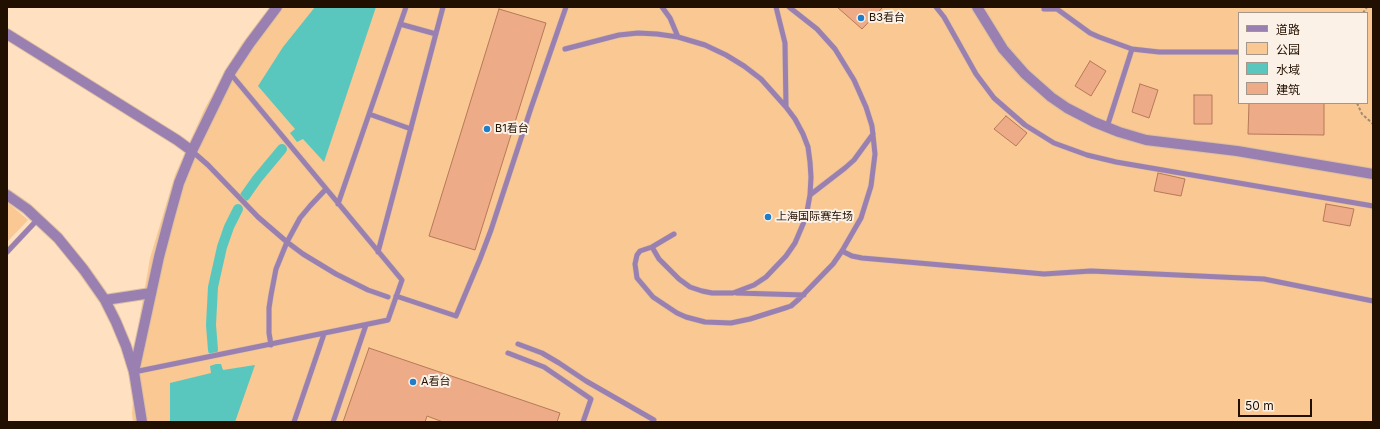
<!DOCTYPE html>
<html>
<head>
<meta charset="utf-8">
<style>
  body { margin:0 }
  #map { position:relative; width:1380px; height:429px; overflow:hidden; background:#ffe0c0; font-family:Inter,"Noto Sans SC",sans-serif }
  canvas { display:block }
  .frame { position:absolute; inset:0; border:8px solid #211000; pointer-events:none }
  .legend { position:absolute; left:1238px; top:12px; width:130px; height:92px; box-sizing:border-box; background:#fcf1e6; border:1px solid #a4978a; margin:0; padding:5px 7px; list-style:none; font-size:12px; color:#211000 }
  .legend li { display:flex; align-items:center; gap:8px; height:20px }
  .legend b { width:20px; border:1px solid #a4978a }
  .scale { position:absolute; left:1238px; top:399px; width:74px; height:18px; box-sizing:border-box; border:2px solid #211000; border-top:0; padding-left:5px; font-size:12px; line-height:14px; white-space:nowrap; color:#211000; -webkit-text-stroke:3px #fcf1e6; paint-order:stroke }
</style>
</head>
<body>
<div id="map">
<canvas width="1380" height="429"></canvas>
<div class="frame"></div>
<ul class="legend">
<li><b style="height:5px;background:#9a80b0"></b>道路</li>
<li><b style="height:11px;background:#f9c893"></b>公园</li>
<li><b style="height:11px;background:#5ac7bf"></b>水域</li>
<li><b style="height:11px;background:#edab88"></b>建筑</li>
</ul>
<div class="scale">50 m</div>
</div>
<script>
const context = document.querySelector('canvas').getContext('2d');
context.lineJoin = 'round';
function fill(path, color) {
  context.fillStyle = color;
  context.fill(path, 'evenodd');
}
function shape(rows) {
  const path = new Path2D();
  for (const r of rows) {
    path.moveTo(r[0], r[1]);
    for (let i = 2; i < r.length; i += 2) path.lineTo(r[i], r[i + 1]);
  }
  return path;
}
function trace(path, color, width, dash) {
  context.strokeStyle = color;
  context.lineWidth = width;
  context.lineCap = dash ? 'butt' : 'round';
  context.setLineDash(dash || []);
  context.stroke(path);
}
function label(font, color, halo, rows, align = 'center') {
  context.font = font + ' Inter,"Noto Sans SC",sans-serif';
  context.lineWidth = 4;
  context.setLineDash([]);
  context.textBaseline = 'middle';
  context.strokeStyle = halo;
  context.fillStyle = color;
  for (const [text, x, y, turn = 0] of rows) {
    context.save();
    context.translate(x, y);
    context.rotate((+turn || 0) * Math.PI / 180);
    context.textAlign = isNaN(turn) ? turn : align;
    if (halo) context.strokeText(text, 0, 0);
    context.fillText(text, 0, 0);
    context.restore();
  }
}
fill(shape([
  [270,7,1373,7,1373,422,133,422,132,414,138,328,150,258,175,175,205,108,241,45],
  [1239,13,1367,13,1367,103,1239,103],
  [7,202,28,220,7,242]
]), '#f9c893');
fill(shape([
  [315,7,376,7,324,162,303,139,297,142,290,133,295,129,258,86,283,47],
  [216,364,221,364,223,370,255,365,235,422,170,422,170,383,211,373,210,366]
]), '#5ac7bf');
trace(shape([
  [245,196,257,179,282,149],
  [213,350,211,325,213,287,222,247,229,227,238,209]
]), '#5ac7bf', 10);
const building = shape([
  [837,7,883,7,862,29,837,7],
  [499,9,546,23,475,250,429,236,499,9],
  [1090,61,1106,71,1091,96,1075,86,1090,61],
  [1140,84,1158,90,1149,118,1132,112,1140,84],
  [1194,95,1212,95,1212,124,1194,124,1194,95],
  [1249,103,1324,103,1324,135,1248,134,1249,103],
  [1006,116,1027,133,1016,146,994,129,1006,116],
  [1158,173,1185,179,1181,196,1154,191,1158,173],
  [1326,204,1354,209,1350,226,1323,221,1326,204],
  [369,348,560,413,557,422,443,422,427,416,425,422,343,422,369,348]
]);
fill(building, '#edab88');
trace(building, '#b77958', 1);
const service = shape([
  [662,7,670,18,678,37],
  [776,7,785,43,786,107],
  [936,7,944,17,976,74,994,98,1025,125,1054,143,1087,155,1116,162,1373,206],
  [1044,7,1044,9,1057,9,1090,33,1099,37,1132,49,1159,52,1239,52],
  [400,24,436,34],
  [565,49,619,35,638,33,657,34,678,37,705,45,726,55,744,66,761,79,786,107,795,119,803,134,808,147,810,162,811,177,810,195,806,217,795,243,786,256,766,277,754,285,733,293,712,293,702,291,690,287,679,279,659,259,652,247],
  [369,114,411,129],
  [1107,127,1132,49],
  [192,151,208,165,258,217,287,242,303,254,336,274,368,290,388,297],
  [810,195,845,168,854,160,873,134],
  [338,204,406,7],
  [674,234,652,247,640,251,637,255,635,264,637,278,653,297,677,313,686,317,705,322,731,323,750,319,785,308,791,306,799,299,833,264,842,251,861,218,871,186,875,154,872,126,866,107,854,80,835,49,817,29,789,7],
  [842,251,852,256,862,258,1044,274,1091,271,1264,279,1373,301],
  [7,252,38,219],
  [378,252,443,7],
  [737,293,804,295],
  [396,296,456,316,480,259,491,230,531,108,566,7],
  [518,344,542,353,559,363,586,381,654,420,653,422],
  [271,345,269,333,269,308,271,295,276,269,287,242,300,218,310,206,326,189],
  [508,353,544,367,591,399,583,422],
  [134,372,388,320,402,280,230,73],
  [294,422,324,334],
  [333,422,366,325]
]);
const minor = shape([
  [977,7,1003,49,1025,74,1051,97,1067,108,1094,122,1119,132,1146,140,1237,151,1373,174],
  [7,34,177,140,192,151],
  [134,372,159,257,169,219,179,183,192,151,230,73,250,43,277,7]
]);
const tertiary = shape([
  [7,195,27,209,58,238,84,270,105,300,116,322,126,346,134,372,142,422],
  [105,300,151,293]
]);
trace(service, '#dbbfa1', 6);
trace(minor, '#dbbfa1', 12);
trace(tertiary, '#dbbfa1', 12);
trace(shape([
  [1363,13,1367,7],
  [1357,103,1362,114,1373,124]
]), '#a2896f', 2, [3, 2]);
trace(service, '#9a80b0', 5);
trace(minor, '#9a80b0', 10);
trace(tertiary, '#9a80b0', 10);
for (const [x, y, r, color] of [
  [861,18,4,"#207dca"],
  [487,129,4,"#207dca"],
  [768,217,4,"#207dca"],
  [413,382,4,"#207dca"]
]) {
  const dot = new Path2D();
  dot.arc(x, y, r, 0, 2 * Math.PI);
  context.fillStyle = color;
  context.fill(dot);
  trace(dot, '#fcf1e6', 1.5);
}
label('11px', '#211000', '#fcf1e6', [
  ["B3看台",869,18],
  ["B1看台",495,129],
  ["上海国际赛车场",776,217],
  ["A看台",421,382]
], 'left');
</script>
</body>
</html>
